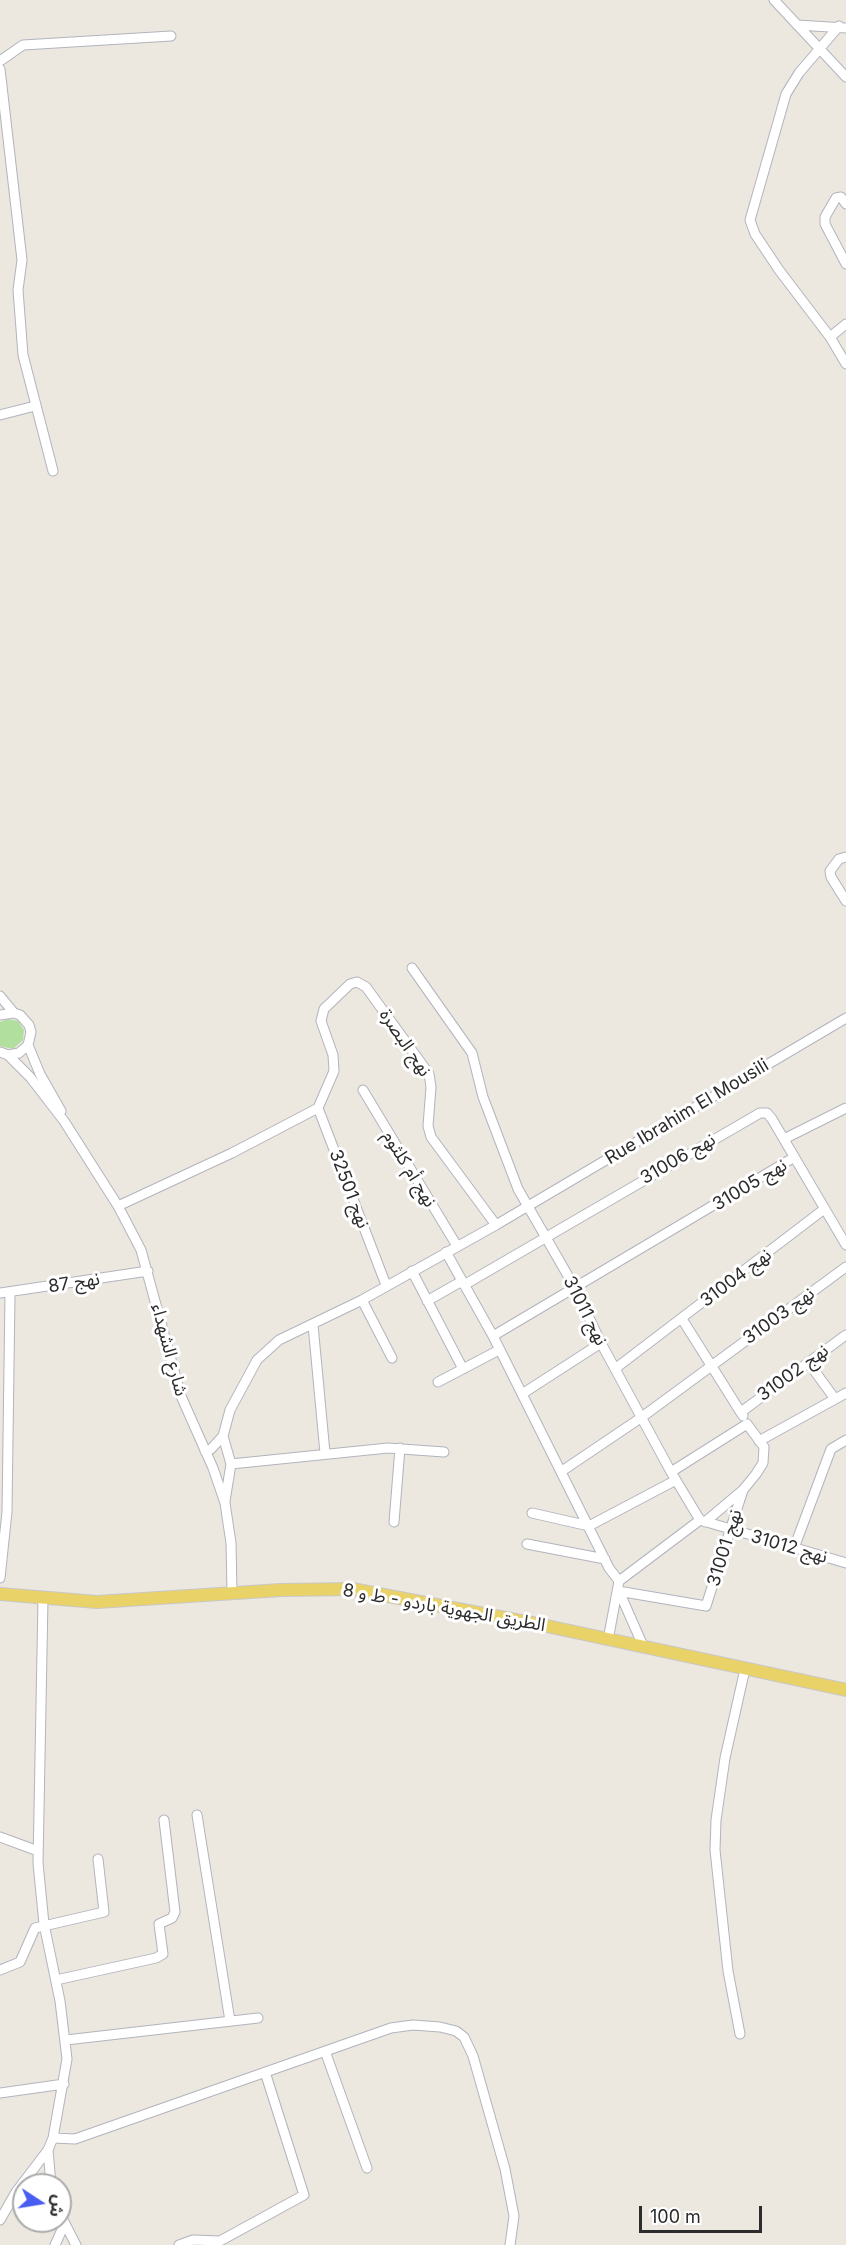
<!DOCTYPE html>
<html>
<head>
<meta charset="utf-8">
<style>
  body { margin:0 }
  #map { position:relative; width:846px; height:2245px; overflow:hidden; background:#ece7df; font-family:Inter,"Noto Sans Arabic",sans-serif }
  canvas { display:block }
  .north { position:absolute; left:12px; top:2173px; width:60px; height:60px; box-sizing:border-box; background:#fff; border:2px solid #ababab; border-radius:50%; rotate:102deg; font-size:16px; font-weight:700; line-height:24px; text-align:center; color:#2c2c2c }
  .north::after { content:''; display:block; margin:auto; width:21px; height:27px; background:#485ef0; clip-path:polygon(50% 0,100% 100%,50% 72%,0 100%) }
  .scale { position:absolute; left:639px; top:2206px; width:123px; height:27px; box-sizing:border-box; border:3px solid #2c2c2c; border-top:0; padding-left:8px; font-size:18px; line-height:21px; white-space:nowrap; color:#2c2c2c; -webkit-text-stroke:4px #fff; paint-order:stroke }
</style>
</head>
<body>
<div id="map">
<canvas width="846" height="2245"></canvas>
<div class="north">ش</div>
<div class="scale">100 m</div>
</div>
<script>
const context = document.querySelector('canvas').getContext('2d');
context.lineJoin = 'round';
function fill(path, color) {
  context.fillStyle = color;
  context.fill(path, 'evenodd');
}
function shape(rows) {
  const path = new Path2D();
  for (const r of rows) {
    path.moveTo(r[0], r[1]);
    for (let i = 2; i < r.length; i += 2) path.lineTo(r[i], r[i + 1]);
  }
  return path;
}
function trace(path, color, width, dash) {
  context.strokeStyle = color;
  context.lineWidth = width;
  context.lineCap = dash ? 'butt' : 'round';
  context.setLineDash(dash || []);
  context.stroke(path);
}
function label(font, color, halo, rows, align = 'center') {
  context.font = font + ' Inter,"Noto Sans Arabic",sans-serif';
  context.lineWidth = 6;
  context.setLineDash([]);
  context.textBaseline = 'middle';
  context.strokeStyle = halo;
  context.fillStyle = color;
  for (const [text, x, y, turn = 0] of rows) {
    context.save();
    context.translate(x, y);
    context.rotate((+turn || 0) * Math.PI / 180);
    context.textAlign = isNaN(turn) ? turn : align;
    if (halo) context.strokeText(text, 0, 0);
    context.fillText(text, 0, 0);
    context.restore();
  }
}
fill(shape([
  [8,1019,18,1021,24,1030,23,1040,13,1049,0,1046,0,1022]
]), '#b1e09e');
const minor = shape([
  [774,0,846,77],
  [797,25,846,28],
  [0,61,23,45,171,36],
  [0,69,22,260,18,290,23,355,53,471],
  [846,204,841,197,836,198,825,217,825,224,846,264],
  [846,324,830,337,846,364],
  [830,337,779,270,755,234,750,220,786,94,799,73,839,26],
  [0,415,35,406],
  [846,857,839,859,830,871,831,877,846,901],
  [412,968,472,1053,483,1097,518,1189,575,1288,601,1343,671,1472,700,1520,846,1563],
  [0,996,14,1013],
  [0,1015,14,1013,20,1015,29,1025,31,1032,28,1045,19,1053,8,1055,0,1052],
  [28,1045,40,1074,61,1111],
  [8,1055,30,1077,64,1121,118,1206,141,1250,181,1396,213,1468,225,1503,231,1543,232,1593],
  [363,1090,457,1246],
  [318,1108,386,1285],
  [784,1139,846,1108],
  [118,1206,232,1153,318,1108,334,1071,333,1055,321,1021,324,1009,350,984,357,982,366,987,429,1074,431,1087,428,1126,431,1137,496,1225],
  [446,1252,493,1336,609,1568,619,1581],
  [412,1271,463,1369],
  [464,1285,760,1113,767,1113,772,1119,846,1245],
  [0,1293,148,1271],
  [362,1300,392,1358],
  [427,1301,462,1281],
  [682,1319,743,1416],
  [313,1325,325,1453],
  [493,1336,793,1158],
  [808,1362,835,1399],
  [616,1368,823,1210],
  [438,1382,499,1350],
  [522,1394,601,1343],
  [741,1412,846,1335],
  [223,1436,231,1464,225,1501],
  [759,1441,846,1393],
  [205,1451,211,1449,223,1436,230,1410,257,1360,279,1340,362,1300,496,1225,846,1018],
  [231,1464,388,1448,444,1452],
  [562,1471,642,1417,846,1267],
  [671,1472,747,1424,764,1447,763,1463,756,1474,743,1490,705,1522],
  [532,1513,589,1526,676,1480],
  [394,1522,400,1448],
  [527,1544,605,1559],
  [794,1548,831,1449,846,1440],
  [0,1578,7,1512,10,1293],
  [618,1589,644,1648],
  [618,1591,706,1606,743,1490],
  [608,1640,619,1581,700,1520],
  [197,1815,230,2021],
  [0,1837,38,1851],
  [0,1970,20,1962,35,1928,104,1912,98,1859],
  [56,1980,156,1958,163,1954,159,1924,172,1918,175,1912,164,1820],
  [740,2034,728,1971,715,1850,716,1820,725,1758,745,1669],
  [66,2040,258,2018],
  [325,2051,367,2168],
  [0,2093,64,2084],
  [53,2138,75,2139,391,2028,413,2025,440,2027,456,2031,464,2037,473,2056,505,2169,514,2216,510,2245],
  [48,2150,51,2185],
  [60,2214,76,2245],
  [0,2220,16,2192,48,2150,53,2138,67,2059,60,2001,44,1924,38,1863,43,1599],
  [55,2245,64,2225],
  [179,2245,193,2240,220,2241,304,2195,265,2072]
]);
const major = shape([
  [0,1594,97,1602,281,1590,352,1589,542,1625,846,1690]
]);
trace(minor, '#b2b4be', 11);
trace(major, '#c8c8c8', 14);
trace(minor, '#fff', 9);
trace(major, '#e9d267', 12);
label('18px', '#2c2c2c', '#fff', [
  ["نهج البصرة",405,1043,56],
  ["Rue Ibrahim El Mousili",687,1112,-31],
  ["نهج 31006",678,1159,-30],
  ["نهج أم كلثوم",409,1169,59],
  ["نهج 31005",750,1185,-31],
  ["نهج 32501",349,1189,69],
  ["نهج 31004",736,1278,-37],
  ["نهج 87",74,1283,-9],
  ["نهج 31011",585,1311,63],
  ["نهج 31003",779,1316,-36],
  ["شارع الشهداء",169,1350,75],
  ["نهج 31002",793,1373,-36],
  ["نهج 31012",789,1547,16],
  ["نهج 31001",725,1548,-73],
  ["الطريق الجهوية باردو - ط و 8",444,1608,10]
]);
</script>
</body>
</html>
